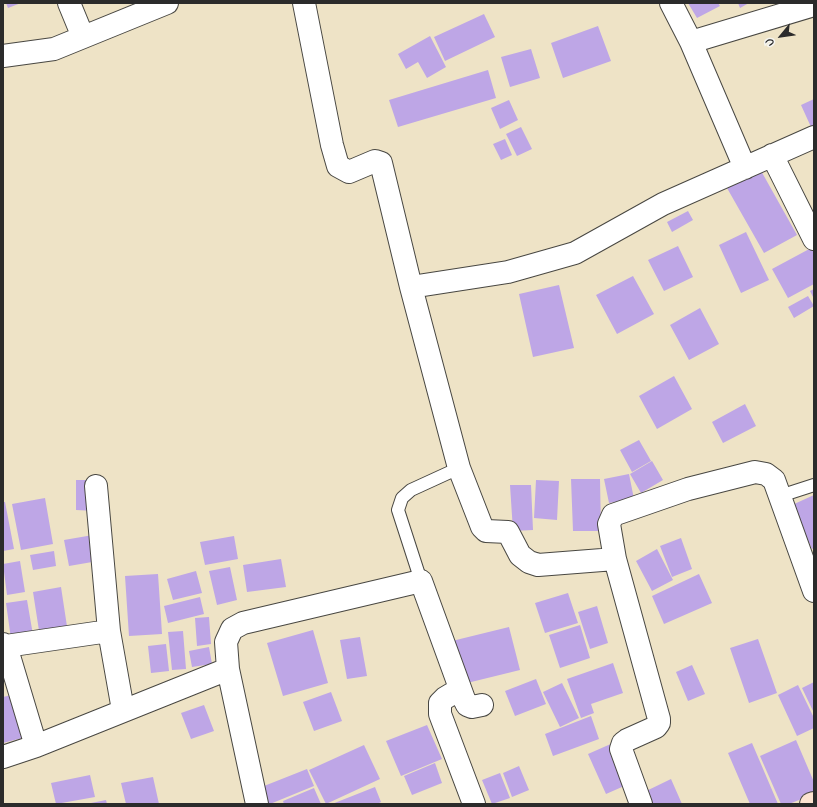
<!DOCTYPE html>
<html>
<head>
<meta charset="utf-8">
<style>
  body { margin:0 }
  #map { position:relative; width:817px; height:807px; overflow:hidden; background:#eee3c6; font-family:Mynerve,sans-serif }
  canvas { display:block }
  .frame { position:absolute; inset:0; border:4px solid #2b2b2b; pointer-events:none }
  .north { position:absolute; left:761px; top:16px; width:40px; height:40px; -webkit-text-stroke:3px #f6f6f2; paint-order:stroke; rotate:241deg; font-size:11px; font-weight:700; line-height:16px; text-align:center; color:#2b2b2b }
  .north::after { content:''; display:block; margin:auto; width:14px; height:18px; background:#2b2b2b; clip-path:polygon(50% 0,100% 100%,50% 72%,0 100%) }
</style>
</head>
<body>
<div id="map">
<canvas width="817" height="807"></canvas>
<div class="frame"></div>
<div class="north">U</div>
</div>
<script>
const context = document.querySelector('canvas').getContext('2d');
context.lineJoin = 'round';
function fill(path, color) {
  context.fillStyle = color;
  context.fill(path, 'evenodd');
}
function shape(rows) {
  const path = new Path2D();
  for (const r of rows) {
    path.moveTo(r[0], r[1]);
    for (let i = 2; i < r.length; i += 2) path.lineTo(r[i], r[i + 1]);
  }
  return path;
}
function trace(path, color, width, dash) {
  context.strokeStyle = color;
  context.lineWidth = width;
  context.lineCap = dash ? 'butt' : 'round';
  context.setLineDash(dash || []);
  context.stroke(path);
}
fill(shape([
  [6,3,21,3,8,8],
  [688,3,718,3,720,6,697,18],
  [738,3,749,3,740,8],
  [484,14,495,37,445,61,434,37],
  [598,26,611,61,563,78,551,43],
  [430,36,446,67,427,78,418,62,406,69,398,54],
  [531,49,540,78,510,87,501,57],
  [488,70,496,98,398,127,389,100],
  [814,99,814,126,811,127,801,105],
  [509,100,518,120,500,129,491,108],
  [521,127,532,149,517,156,506,134],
  [505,139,512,155,501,160,493,144],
  [760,169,797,235,764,253,727,188],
  [688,211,693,220,672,232,667,222],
  [746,232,769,280,741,293,719,245],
  [678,246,693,277,664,291,648,260],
  [813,247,814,284,788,298,772,269],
  [633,276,654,314,617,334,596,295],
  [559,285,574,348,533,357,519,294],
  [814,289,814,299,810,291],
  [808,296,814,306,794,318,788,307],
  [700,308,719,344,689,360,670,325],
  [674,376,692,409,657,429,639,396],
  [745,404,756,426,723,443,712,422],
  [639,440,651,461,632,472,620,450],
  [652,461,663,480,641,493,630,474],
  [629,474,634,499,609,503,604,479],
  [571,479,600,479,601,531,573,531],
  [76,480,95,480,95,511,76,510],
  [536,480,559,481,557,520,534,518],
  [510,485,531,485,533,530,513,531],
  [814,495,814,548,812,549,792,505],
  [45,498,53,544,21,550,12,504],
  [3,502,5,502,14,549,3,551],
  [93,535,98,561,69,566,64,540],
  [234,536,238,559,205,565,200,542],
  [681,538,692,569,672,577,660,546],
  [657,549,673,580,652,591,636,561],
  [54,551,56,566,33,570,30,555],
  [281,559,286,587,247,592,243,565],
  [20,561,25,592,7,595,3,564],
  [230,567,237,600,217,605,209,571],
  [196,571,202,593,173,600,167,579],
  [158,574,162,634,129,636,125,576],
  [699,574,712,603,664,624,652,596],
  [61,587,68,633,40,637,33,592],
  [568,593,578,623,545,633,535,603],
  [200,597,204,614,168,623,164,606],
  [27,600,33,635,11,639,6,603],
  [597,606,608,643,590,649,578,612],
  [209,617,211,644,197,646,195,618],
  [580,625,590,658,560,668,549,635],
  [509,627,520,670,463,684,452,641],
  [313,630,328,683,283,696,267,643],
  [183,631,186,669,172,670,168,632],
  [360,637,367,676,347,679,340,640],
  [758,639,777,693,749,703,730,648],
  [166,644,169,671,151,673,148,646],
  [209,647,212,664,192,667,189,651],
  [613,663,623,693,591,704,594,713,581,718,567,679],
  [692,665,705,694,688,701,676,672],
  [536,679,546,704,515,716,505,691],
  [814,682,814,713,802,688],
  [562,683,579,718,560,727,543,692],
  [798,685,814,718,814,728,797,736,778,695],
  [331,692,342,721,314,731,303,702],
  [16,694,26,737,3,743,3,697],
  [204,705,214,731,191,739,181,713],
  [591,716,599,739,553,756,545,734],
  [427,725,442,759,401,776,386,741],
  [796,740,814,782,814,794,789,804,781,804,760,756],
  [613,743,631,783,606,794,588,754],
  [752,743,778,804,750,804,728,753],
  [364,745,380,779,326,804,309,770],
  [435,763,442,783,412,795,404,776],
  [519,766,529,790,512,797,503,773],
  [307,769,314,786,270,804,265,804,259,788],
  [500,773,510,798,492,804,482,780],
  [90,775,95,797,56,804,51,783],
  [153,777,159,804,126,804,121,783],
  [671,779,682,804,642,804,638,795],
  [375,787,381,802,377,804,332,804],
  [314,788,321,804,284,804,283,801],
  [106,800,107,804,91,804,91,803]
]), '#bea6e6');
const service = shape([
  [780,496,814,485],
  [421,581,398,510,402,498,411,490,459,468]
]);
const minor = shape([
  [69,3,83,37],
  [304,3,332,145,338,166,349,172,375,161,381,163,411,287,508,272,575,253,663,204,814,137],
  [671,3,691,42,814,5],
  [691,42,745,168],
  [3,56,54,49,167,3],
  [772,155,814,239],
  [411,287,459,468,482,527,486,531,508,532,520,555,529,562,538,565,615,559],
  [96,486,109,631,123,710],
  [3,644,6,646,109,631],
  [6,646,36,746],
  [460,689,445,698,440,703,440,714,474,804],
  [3,757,36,746,228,669],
  [257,804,228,669,226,642,232,629,243,623,421,581,464,699,467,705,472,707,482,705],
  [641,804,621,749,623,743,627,740,656,727,659,723,659,719,615,559,609,524,613,515,688,489,755,472,766,474,774,480,814,591]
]);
const secondary = shape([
  [811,804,814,803]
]);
trace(service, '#484742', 14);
trace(minor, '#484742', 24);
trace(secondary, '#484742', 24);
trace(service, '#fff', 12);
trace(minor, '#fff', 22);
trace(secondary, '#fde4d1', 22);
</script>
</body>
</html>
